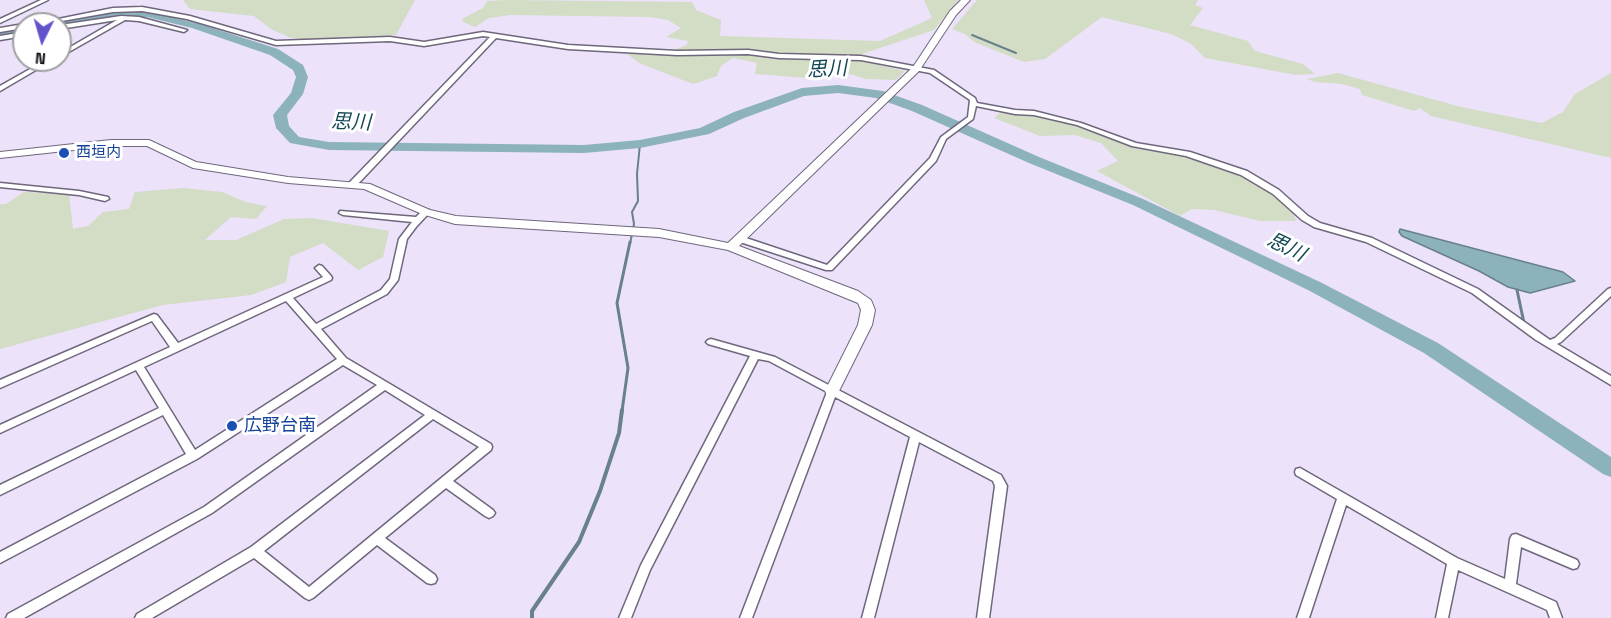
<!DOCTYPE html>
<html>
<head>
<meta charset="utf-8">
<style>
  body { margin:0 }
  #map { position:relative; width:1611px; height:618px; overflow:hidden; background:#ece2fa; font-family:"Space Grotesk",sans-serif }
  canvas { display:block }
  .north { position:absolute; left:12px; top:12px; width:60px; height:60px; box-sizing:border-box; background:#fff; border:2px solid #a19fa3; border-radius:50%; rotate:185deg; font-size:16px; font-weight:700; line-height:24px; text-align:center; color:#141018 }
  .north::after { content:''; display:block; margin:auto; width:21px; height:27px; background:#6053cc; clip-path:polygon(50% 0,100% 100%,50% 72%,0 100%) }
</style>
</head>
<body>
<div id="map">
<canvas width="1611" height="618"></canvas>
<div class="north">N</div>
</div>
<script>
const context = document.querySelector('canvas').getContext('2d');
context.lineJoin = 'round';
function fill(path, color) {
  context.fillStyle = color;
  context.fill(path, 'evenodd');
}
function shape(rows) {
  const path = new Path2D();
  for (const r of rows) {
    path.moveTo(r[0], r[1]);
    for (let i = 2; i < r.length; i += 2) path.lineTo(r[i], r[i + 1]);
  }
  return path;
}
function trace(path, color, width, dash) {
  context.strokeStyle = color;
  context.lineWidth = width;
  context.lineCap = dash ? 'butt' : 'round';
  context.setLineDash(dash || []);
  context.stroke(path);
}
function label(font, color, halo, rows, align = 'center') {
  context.font = font + ' "Space Grotesk","Noto Sans JP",sans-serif';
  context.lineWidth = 6;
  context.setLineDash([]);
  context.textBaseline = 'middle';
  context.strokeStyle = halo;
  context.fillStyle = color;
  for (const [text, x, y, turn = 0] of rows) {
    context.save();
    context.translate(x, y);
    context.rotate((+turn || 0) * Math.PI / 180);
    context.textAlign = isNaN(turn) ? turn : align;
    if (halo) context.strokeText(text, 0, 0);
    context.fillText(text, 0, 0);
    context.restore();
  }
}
fill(shape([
  [183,0,415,0,396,35,317,41,291,38,271,29,254,16,190,9],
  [507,0,692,2,696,10,721,20,720,36,880,41,932,18,924,0,959,0,934,30,850,58,905,71,896,80,866,79,850,74,819,79,755,74,757,63,733,58,721,66,717,76,693,84,639,63,625,52,676,49,687,45,688,41,666,37,681,28,668,20,650,17,511,15,489,18,475,27,463,22,462,19,483,8,487,1],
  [977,0,1198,0,1195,5,1203,8,1190,25,1248,41,1255,51,1303,64,1315,74,1296,75,1205,58,1190,43,1171,34,1102,17,1045,59,1024,62,974,42,965,34,952,29],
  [1338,73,1461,107,1542,123,1563,112,1575,94,1611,73,1611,158,1431,116,1420,108,1414,111,1362,95,1360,89,1342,84,1315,82,1307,79],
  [1002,111,1035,116,1081,126,1142,148,1189,157,1238,172,1265,187,1293,212,1296,221,1260,221,1214,210,1192,209,1180,216,1097,171,1118,161,1101,143,1075,135,1040,136,994,118],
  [183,188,222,192,246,202,267,206,256,219,231,217,205,240,236,240,284,219,312,218,389,231,383,257,358,270,323,243,290,257,286,282,251,295,163,305,0,349,0,204,6,204,24,192,69,194,73,229,88,226,103,212,129,209,135,192]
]), '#d3dcc5');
const water = shape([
  [1400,229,1563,272,1575,281,1530,293,1508,287,1479,271,1402,236,1399,232,1400,229]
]);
fill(water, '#8cb2bc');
trace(water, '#68818b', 1.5);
trace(shape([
  [972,35,1016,53],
  [630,244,634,224,632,212,638,201,637,174,640,144]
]), '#68818b', 2);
trace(shape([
  [1517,290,1524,323],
  [622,411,628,368,617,303,630,242]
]), '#68818b', 3);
trace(shape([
  [532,618,532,611,579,542,600,491,619,433,622,410]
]), '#68818b', 4);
fill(shape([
  [116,11,147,11,200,24,278,49,303,65,308,77,303,94,287,115,289,126,299,137,329,142,584,145,640,140,700,128,734,112,802,88,838,85,883,91,922,105,1039,157,1143,199,1320,282,1438,343,1611,457,1611,477,1603,474,1424,353,1308,290,1133,205,1029,163,912,111,876,98,838,93,804,96,744,118,709,134,640,148,584,153,329,150,290,143,276,128,273,115,291,93,296,77,293,70,270,55,192,28,147,17,116,17,60,27,60,24,53,24,59,21,116,11],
  [24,27,24,33,0,37,0,31,24,27]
]), '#8cb2bc');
const street = shape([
  [41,0,48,0,0,23,0,19,41,0],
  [142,7,190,16,276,41,390,37,424,42,483,32,568,45,677,51,748,50,779,54,861,56,934,70,975,98,977,103,1015,110,1034,111,1081,123,1136,143,1190,152,1247,171,1279,190,1308,216,1320,223,1372,238,1478,289,1550,340,1555,338,1608,289,1611,288,1611,296,1561,342,1557,344,1611,376,1611,385,1536,340,1472,293,1366,242,1314,227,1302,220,1273,194,1241,175,1186,156,1132,146,1077,125,1034,115,1015,114,976,106,973,119,946,139,936,161,832,270,826,270,737,241,736,239,737,237,743,237,827,265,930,158,941,137,968,117,970,100,930,73,861,60,779,58,748,54,677,55,568,49,496,38,355,187,352,187,348,185,349,183,490,37,483,36,424,46,390,41,276,45,187,19,142,11,113,12,45,24,33,24,113,8,142,7],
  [121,16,139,17,187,30,184,32,139,21,125,20,60,57,60,53,117,20,60,29,60,25,121,16],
  [24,24,24,28,0,32,0,28,24,24],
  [24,32,24,36,0,40,0,36,24,32],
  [46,60,53,60,0,91,0,86,46,60],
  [0,183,79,191,108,197,109,199,105,201,79,195,0,187,0,183],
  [423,210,429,210,430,212,416,227,407,239,398,280,387,294,321,329,346,358,491,444,492,447,491,450,453,481,493,510,495,513,493,516,489,518,485,516,446,488,385,538,435,575,437,579,435,583,431,584,427,583,377,545,313,598,309,600,305,598,254,558,152,618,135,618,137,614,251,547,425,415,385,390,212,513,24,618,6,618,8,614,204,507,377,385,343,365,197,459,0,563,0,552,186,454,163,415,0,495,0,485,159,408,136,370,0,433,0,425,170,347,152,321,0,388,0,380,154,314,157,315,178,343,323,277,315,268,319,265,322,266,331,276,332,278,331,280,293,298,316,324,381,290,390,279,399,239,412,222,343,215,339,213,340,211,416,217,423,210],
  [286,301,337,359,195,450,144,367,286,301],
  [433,419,479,447,309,587,264,551,433,419],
  [711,339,775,357,1001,475,1007,486,989,618,977,618,995,486,993,481,919,442,874,618,862,618,910,437,835,397,752,618,740,618,827,392,769,361,758,359,650,570,631,618,619,618,641,565,750,356,708,344,706,342,708,340,711,339],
  [1300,468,1457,558,1505,579,1510,539,1512,535,1516,534,1577,560,1579,564,1577,568,1573,569,1521,547,1516,584,1556,602,1562,618,1550,618,1547,610,1458,570,1448,618,1436,618,1447,564,1346,505,1309,618,1297,618,1337,499,1296,475,1295,472,1296,469,1300,468]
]);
const secondary = shape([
  [961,0,970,0,956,15,919,71,739,246,858,291,871,300,875,310,872,325,837,395,832,396,827,395,825,391,858,325,861,310,858,303,728,250,659,237,455,224,422,214,364,189,288,183,193,168,147,146,111,146,0,158,0,152,111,140,149,140,196,162,288,177,370,184,430,210,456,216,659,229,728,243,913,67,950,11,961,0]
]);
trace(street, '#6f677c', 3);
trace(secondary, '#6f677c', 2);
fill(street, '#fff');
fill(secondary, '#fff');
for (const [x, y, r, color] of [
  [64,153,6,"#1a4fb4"],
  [232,426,6,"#1a4fb4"]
]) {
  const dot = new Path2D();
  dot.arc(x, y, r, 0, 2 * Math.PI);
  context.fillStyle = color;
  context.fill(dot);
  trace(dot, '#fff', 2);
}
label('15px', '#164399', '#fff', [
  ["西垣内",76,153]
], 'left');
label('18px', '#164399', '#fff', [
  ["広野台南",244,426]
], 'left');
label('italic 20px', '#124955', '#fff', [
  ["思川",827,70,-3],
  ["思川",351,123,2],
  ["思川",1286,248,26]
]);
</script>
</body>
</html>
